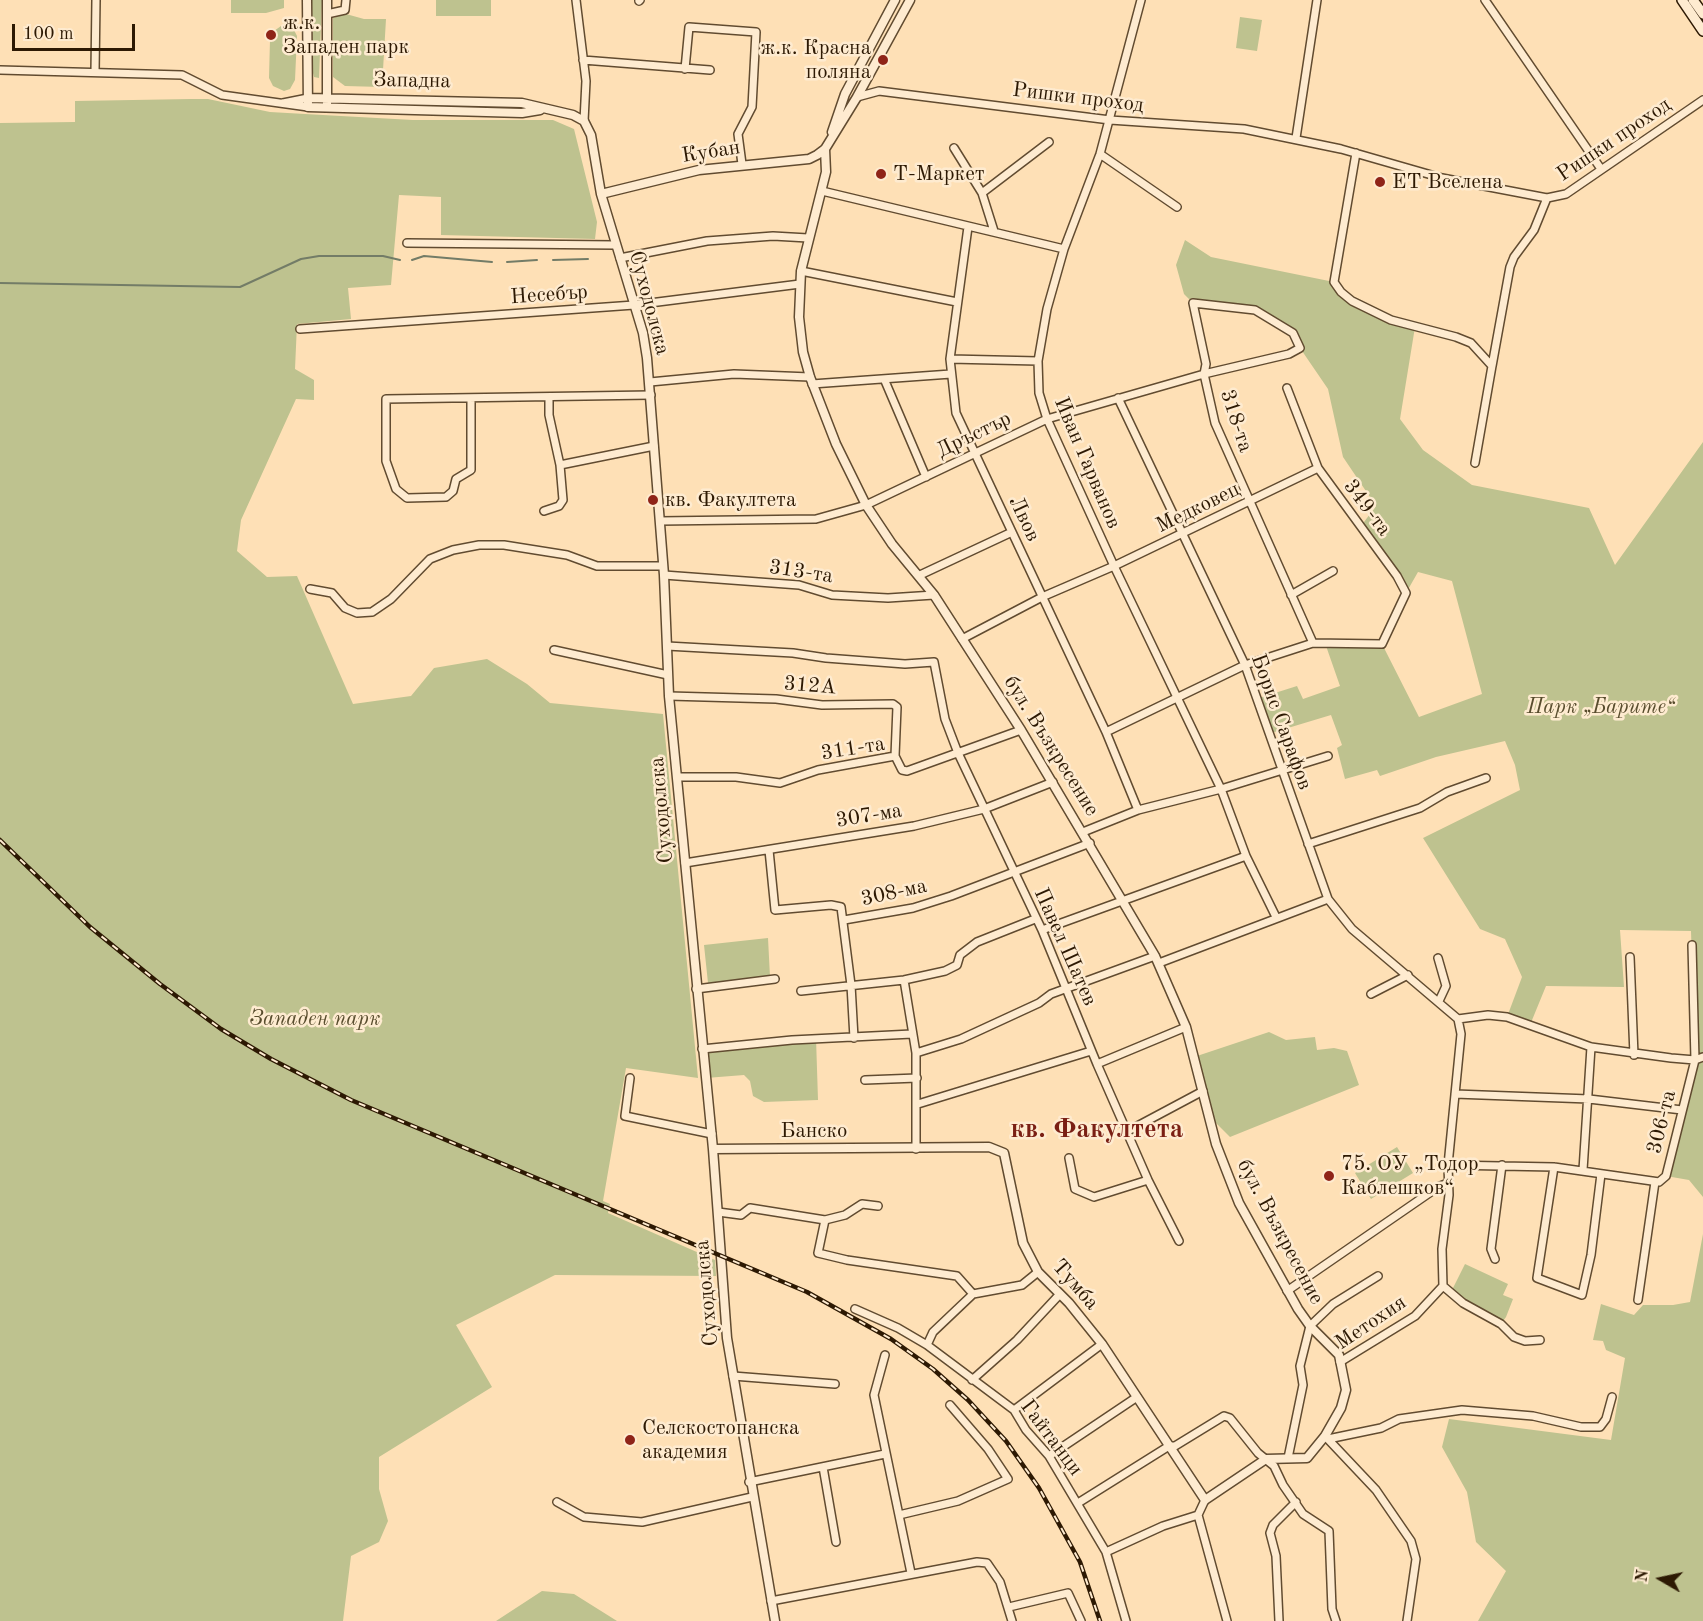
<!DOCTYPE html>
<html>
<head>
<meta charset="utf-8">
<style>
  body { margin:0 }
  #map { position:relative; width:1703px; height:1621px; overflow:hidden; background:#fee0b6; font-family:"Old Standard TT",serif }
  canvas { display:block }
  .north { position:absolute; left:1631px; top:1549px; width:60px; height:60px; -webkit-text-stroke:4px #feebd0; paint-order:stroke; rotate:279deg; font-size:16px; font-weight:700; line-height:24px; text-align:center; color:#2d1903 }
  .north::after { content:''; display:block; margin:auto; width:21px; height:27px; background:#2d1903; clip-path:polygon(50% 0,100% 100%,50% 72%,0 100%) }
  .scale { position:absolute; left:12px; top:24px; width:123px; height:27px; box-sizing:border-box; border:3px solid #2d1903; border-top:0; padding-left:8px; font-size:18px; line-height:21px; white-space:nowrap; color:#2d1903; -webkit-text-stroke:4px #feebd0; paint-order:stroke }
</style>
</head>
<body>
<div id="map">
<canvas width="1703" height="1621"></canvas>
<div class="north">N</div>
<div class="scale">100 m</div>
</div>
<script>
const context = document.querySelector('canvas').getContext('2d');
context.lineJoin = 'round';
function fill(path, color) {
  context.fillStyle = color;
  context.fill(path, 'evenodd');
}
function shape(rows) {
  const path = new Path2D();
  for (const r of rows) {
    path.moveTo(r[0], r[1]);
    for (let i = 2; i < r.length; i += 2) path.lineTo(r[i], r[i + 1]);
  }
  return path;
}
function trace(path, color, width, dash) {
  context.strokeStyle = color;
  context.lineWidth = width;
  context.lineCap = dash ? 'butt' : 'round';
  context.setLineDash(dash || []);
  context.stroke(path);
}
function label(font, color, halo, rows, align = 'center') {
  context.font = font + ' "Old Standard TT",serif';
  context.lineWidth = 5;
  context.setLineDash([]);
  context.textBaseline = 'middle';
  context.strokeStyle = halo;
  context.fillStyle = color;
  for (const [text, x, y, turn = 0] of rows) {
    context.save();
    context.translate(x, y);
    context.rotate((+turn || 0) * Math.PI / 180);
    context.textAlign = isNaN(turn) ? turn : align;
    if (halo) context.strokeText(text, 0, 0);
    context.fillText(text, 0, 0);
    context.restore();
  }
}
fill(shape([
  [231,0,284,0,284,8,266,13,231,13],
  [312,0,322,0,319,78,314,77,313,73],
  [436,0,491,0,491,16,436,16],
  [346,14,364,19,386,19,382,87,345,86,333,77,333,18],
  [1240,17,1262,20,1257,51,1236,48],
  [281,26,294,30,297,36,295,80,290,89,284,91,273,86,269,78,270,40,274,31],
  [191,99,208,99,270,112,305,114,413,120,553,120,574,129,597,222,595,239,441,235,441,197,399,195,391,285,348,288,351,319,297,324,295,369,314,380,314,400,296,399,241,520,237,551,267,577,297,576,353,704,411,696,434,668,487,659,527,684,550,703,663,714,698,1078,626,1068,603,1201,610,1204,608,1213,715,1260,716,1276,555,1275,456,1325,492,1387,379,1457,379,1489,388,1521,379,1542,351,1556,343,1621,0,1621,0,123,75,122,75,101],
  [1185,240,1211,257,1334,282,1352,301,1415,327,1400,419,1423,450,1472,485,1589,508,1615,565,1703,442,1703,1197,1689,1180,1666,1176,1695,1060,1691,931,1620,930,1624,987,1546,986,1530,1025,1507,1017,1522,977,1505,939,1480,929,1423,838,1520,790,1515,765,1505,741,1436,757,1380,776,1377,770,1345,779,1337,748,1342,745,1331,715,1268,734,1256,699,1297,686,1303,699,1340,686,1325,643,1382,644,1419,717,1482,694,1452,581,1418,572,1406,593,1361,526,1376,506,1343,457,1328,389,1300,348,1293,333,1255,310,1193,303,1184,294,1176,265],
  [768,938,770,977,708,983,704,945],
  [1269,1032,1286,1040,1315,1037,1317,1050,1334,1048,1347,1051,1359,1085,1230,1137,1209,1116,1194,1057],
  [816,1038,818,1100,764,1102,753,1096,750,1081,744,1075,706,1078,702,1049],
  [1397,1147,1413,1173,1371,1199,1355,1173],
  [1703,1234,1703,1621,1478,1621,1506,1571,1476,1542,1467,1492,1442,1447,1449,1419,1611,1440,1625,1358,1606,1350,1603,1341,1593,1340,1601,1304,1634,1315,1643,1305,1673,1305,1690,1302],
  [1465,1264,1508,1284,1503,1295,1513,1299,1506,1317,1501,1324,1451,1292],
  [542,1591,574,1594,617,1621,496,1621]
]), '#bec28f');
trace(shape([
  [412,260,424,256,492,262],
  [553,260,588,259],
  [507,262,537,260],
  [0,283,240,287,301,259,319,256,383,256,400,260]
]), '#737c67', 2);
const minor = shape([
  [576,0,586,81,584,121],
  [1141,0,1100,154,1064,249,1047,309,1038,361,1039,393,1047,419,1114,566,1221,789,1246,856,1276,917],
  [1485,0,1601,169],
  [639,1,640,0],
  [327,14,345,10,346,0],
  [583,60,710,70],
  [685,69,689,27,756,32,752,107,738,134,742,164],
  [0,70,182,75,222,95,308,107],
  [95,72,96,0],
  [857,97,879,91,1110,120,1244,129,1341,149,1442,178,1547,198,1566,194,1703,100],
  [283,103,308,98],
  [1296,138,1317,0],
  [954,148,982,193],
  [1356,153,1334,282,1341,292,1352,301,1391,320,1456,337,1471,343,1492,366,1475,463],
  [1100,154,1177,207],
  [822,191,1064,249],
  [968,227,950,359,956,413,1106,732,1138,810],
  [994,231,982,193,1049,142],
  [407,243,615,245],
  [620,258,707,241,773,236,808,238],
  [801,271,957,302],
  [300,329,634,305,800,284],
  [950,359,1038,361],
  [1492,366,1510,267,1514,257,1534,230,1547,198],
  [885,381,926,477],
  [650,382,734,374,810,377],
  [812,384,951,374],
  [471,398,471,470,456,479,453,491,446,497,407,498,396,489,386,461,386,399,651,395],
  [1118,398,1245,665,1328,899,1352,929,1458,1019],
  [560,465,654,446],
  [544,511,559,506,563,500,560,465,549,415,549,397],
  [660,521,816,519,866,505,1047,419,1204,374,1289,354,1300,348,1293,333,1255,310,1193,303,1206,364,1204,374,1215,423,1313,643],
  [664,575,799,585,832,595,888,598,934,595],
  [920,575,1012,532],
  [310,589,332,593,345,608,357,613,372,612,391,599,430,559,453,550,479,545,504,545,567,555,597,566,663,566],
  [1291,595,1333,571],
  [962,639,1042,597,1114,566,1318,468],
  [667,646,793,653,826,658,905,664,934,662,945,719,958,753,1042,930,1097,1064,1148,1180,1179,1241],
  [554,650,668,675],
  [669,696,776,699,822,705,893,704,897,707,895,756],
  [1106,732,1245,665,1313,643,1382,644,1406,593,1397,576,1318,468,1287,388],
  [895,756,902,770,907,771,1021,730],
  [677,777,736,777,780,783,818,770,895,756],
  [1083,832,1138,810,1221,789,1328,756],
  [1308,844,1420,808,1447,792,1486,778],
  [769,850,775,910,831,905,841,907,851,985,854,1038],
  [685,863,914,826,984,809,1053,782],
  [844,920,913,908,951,896,1090,843],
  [1042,930,1246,856],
  [1630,957,1634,1055],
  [1438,958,1446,986,1439,1001],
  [1159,963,1328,899],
  [904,980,916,1053,916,1149],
  [696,989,775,979],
  [801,991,904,980,945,971,957,965,960,955,977,942,1035,919],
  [1371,994,1408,975],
  [1458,1019,1488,1015,1507,1017,1591,1047,1671,1058,1695,1060,1703,1057],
  [702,1049,792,1040,912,1034],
  [916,1053,961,1039,1039,1003,1051,994,1155,956],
  [1097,1064,1186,1027],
  [630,1078,625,1116,712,1134],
  [865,1080,917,1078],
  [1455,1094,1589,1099,1682,1110],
  [918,1104,1091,1051],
  [1128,1131,1203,1091],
  [1069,1158,1075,1189,1094,1197,1148,1180],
  [1448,1165,1554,1167,1659,1182,1666,1176,1695,1060,1692,945],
  [1554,1167,1537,1278,1582,1295,1591,1255,1601,1174],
  [1583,1170,1591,1047],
  [718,1212,741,1215,750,1208,825,1220,845,1215,862,1204,878,1206],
  [825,1220,818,1253,847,1260,957,1276,973,1294],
  [1495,1259,1491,1249,1502,1165],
  [1443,1286,1463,1303,1501,1324,1514,1337,1525,1341,1540,1340],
  [1287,1291,1438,1187,1448,1183],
  [1638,1300,1655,1182],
  [855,1309,898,1328,927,1345,1014,1410,1026,1430,1049,1456,1106,1552,1126,1621],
  [927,1345,933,1332,973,1294,1022,1285,1038,1272],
  [885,1355,874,1395,911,1573],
  [1340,1362,1415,1316,1443,1286,1442,1249,1449,1195,1448,1165,1461,1034,1458,1019],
  [733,1376,835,1384],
  [972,1380,1017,1340,1060,1294],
  [1014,1410,1102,1344],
  [1325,1436,1376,1490,1411,1541,1416,1559,1407,1621],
  [1328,1439,1381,1428,1399,1419,1462,1410,1533,1416,1581,1427,1600,1427,1606,1419,1612,1397],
  [1049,1456,1137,1397],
  [1288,1458,1303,1385,1300,1366,1310,1326,1333,1304,1378,1276],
  [823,1467,836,1542],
  [749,1482,885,1454],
  [557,1502,584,1517,642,1522,752,1497],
  [1078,1503,1169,1446,1175,1446,1224,1416,1230,1418,1258,1453,1274,1466,1283,1485,1303,1514,1329,1531,1332,1609,1336,1621],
  [899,1515,958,1501,1008,1479,988,1449,950,1405],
  [1198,1515,1227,1621],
  [1106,1552,1163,1526,1198,1515,1205,1500],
  [771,1601,977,1562,987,1563,1000,1582,1012,1621],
  [1009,1607,1068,1593,1081,1621],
  [1279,1621,1276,1556,1270,1533,1273,1525,1296,1502]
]);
const tertiary = shape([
  [307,0,308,107,522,113,540,110],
  [327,0,327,104],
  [308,98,522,103,573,115,584,121,591,135,601,194,643,333,647,358,664,575,669,696,713,1149,727,1338,775,1621],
  [832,132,845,94,895,0],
  [601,194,699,170,809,159,817,155,825,149,857,97,910,0],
  [713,1149,989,1147,1004,1153,1023,1243,1038,1272,1069,1303,1102,1344,1205,1500,1266,1459,1307,1458,1325,1436,1341,1408,1346,1390,1339,1355,1310,1326,1298,1309,1239,1203,1216,1144,1186,1027,1155,956,1021,730,934,595,892,544,866,505,836,444,810,377,803,352,799,317,801,271,826,172,825,149]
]);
const secondary = shape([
  [1682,0,1703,31],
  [1693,0,1703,14]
]);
trace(minor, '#614b30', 10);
trace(tertiary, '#614b30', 11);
trace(secondary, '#2d1903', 12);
trace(minor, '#feebd0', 7);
trace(tertiary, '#feebd0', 8);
trace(secondary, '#feebd0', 9);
const rail = shape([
  [0,840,90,927,160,984,221,1029,271,1059,351,1100,807,1292,891,1339,933,1369,968,1400,1006,1441,1039,1488,1080,1562,1100,1621]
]);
trace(rail, '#2d1903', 4.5);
trace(rail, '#feebd0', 2, [7]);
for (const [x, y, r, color] of [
  [271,35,6,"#8f2418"],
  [883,60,6,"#8f2418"],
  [881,174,6,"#8f2418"],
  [1380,182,6,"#8f2418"],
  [653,500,6,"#8f2418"],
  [1329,1176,6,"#8f2418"],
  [630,1440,6,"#8f2418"]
]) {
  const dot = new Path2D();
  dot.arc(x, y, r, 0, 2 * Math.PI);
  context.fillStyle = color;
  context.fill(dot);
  trace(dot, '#feebd0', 2);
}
label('21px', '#2d1903', '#feebd0', [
  ["ж.к.",283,23],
  ["Западен парк",283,47],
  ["ж.к. Красна",871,48,"right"],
  ["поляна",871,72,"right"],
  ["Т-Маркет",893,174],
  ["ЕТ Вселена",1392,182],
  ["кв. Факултета",665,500],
  ["75. ОУ „Тодор",1341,1164],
  ["Каблешков“",1341,1188],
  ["Селскостопанска",642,1428],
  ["академия",642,1452]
], 'left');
label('21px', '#2d1903', '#feebd0', [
  ["Западна",412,81,1],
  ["Ришки проход",1078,98,7],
  ["Ришки проход",1614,140,-34],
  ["Кубан",711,152,-9],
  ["Несебър",549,295,-4],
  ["Суходолска",649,303,75],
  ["318-та",1236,421,72],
  ["Дръстър",974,435,-26],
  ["Иван Гарванов",1087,463,67],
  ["Медковец",1198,508,-26],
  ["349-та",1367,508,53],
  ["Лвов",1024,519,65],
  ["313-та",801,572,9],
  ["312А",810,686,5],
  ["Борис Сарафов",1281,722,70],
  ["бул. Възкресение",1051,746,58],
  ["311-та",853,749,-9],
  ["Суходолска",662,810,-95],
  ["307-ма",869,816,-9],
  ["308-ма",894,893,-12],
  ["Павел Шатев",1065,947,66],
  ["306-та",1662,1122,-76],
  ["Банско",814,1131],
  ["бул. Възкресение",1280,1232,62],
  ["Тумба",1075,1285,49],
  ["Суходолска",707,1293,-95],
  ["Метохия",1371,1323,-34],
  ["Гайтанци",1051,1438,53]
]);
label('italic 21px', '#584c2d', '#feebd0', [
  ["Парк „Барите“",1601,707],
  ["Западен парк",315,1019]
]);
label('bold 27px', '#7a1f14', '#feebd0', [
  ["кв. Факултета",1097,1130]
]);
</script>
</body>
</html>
